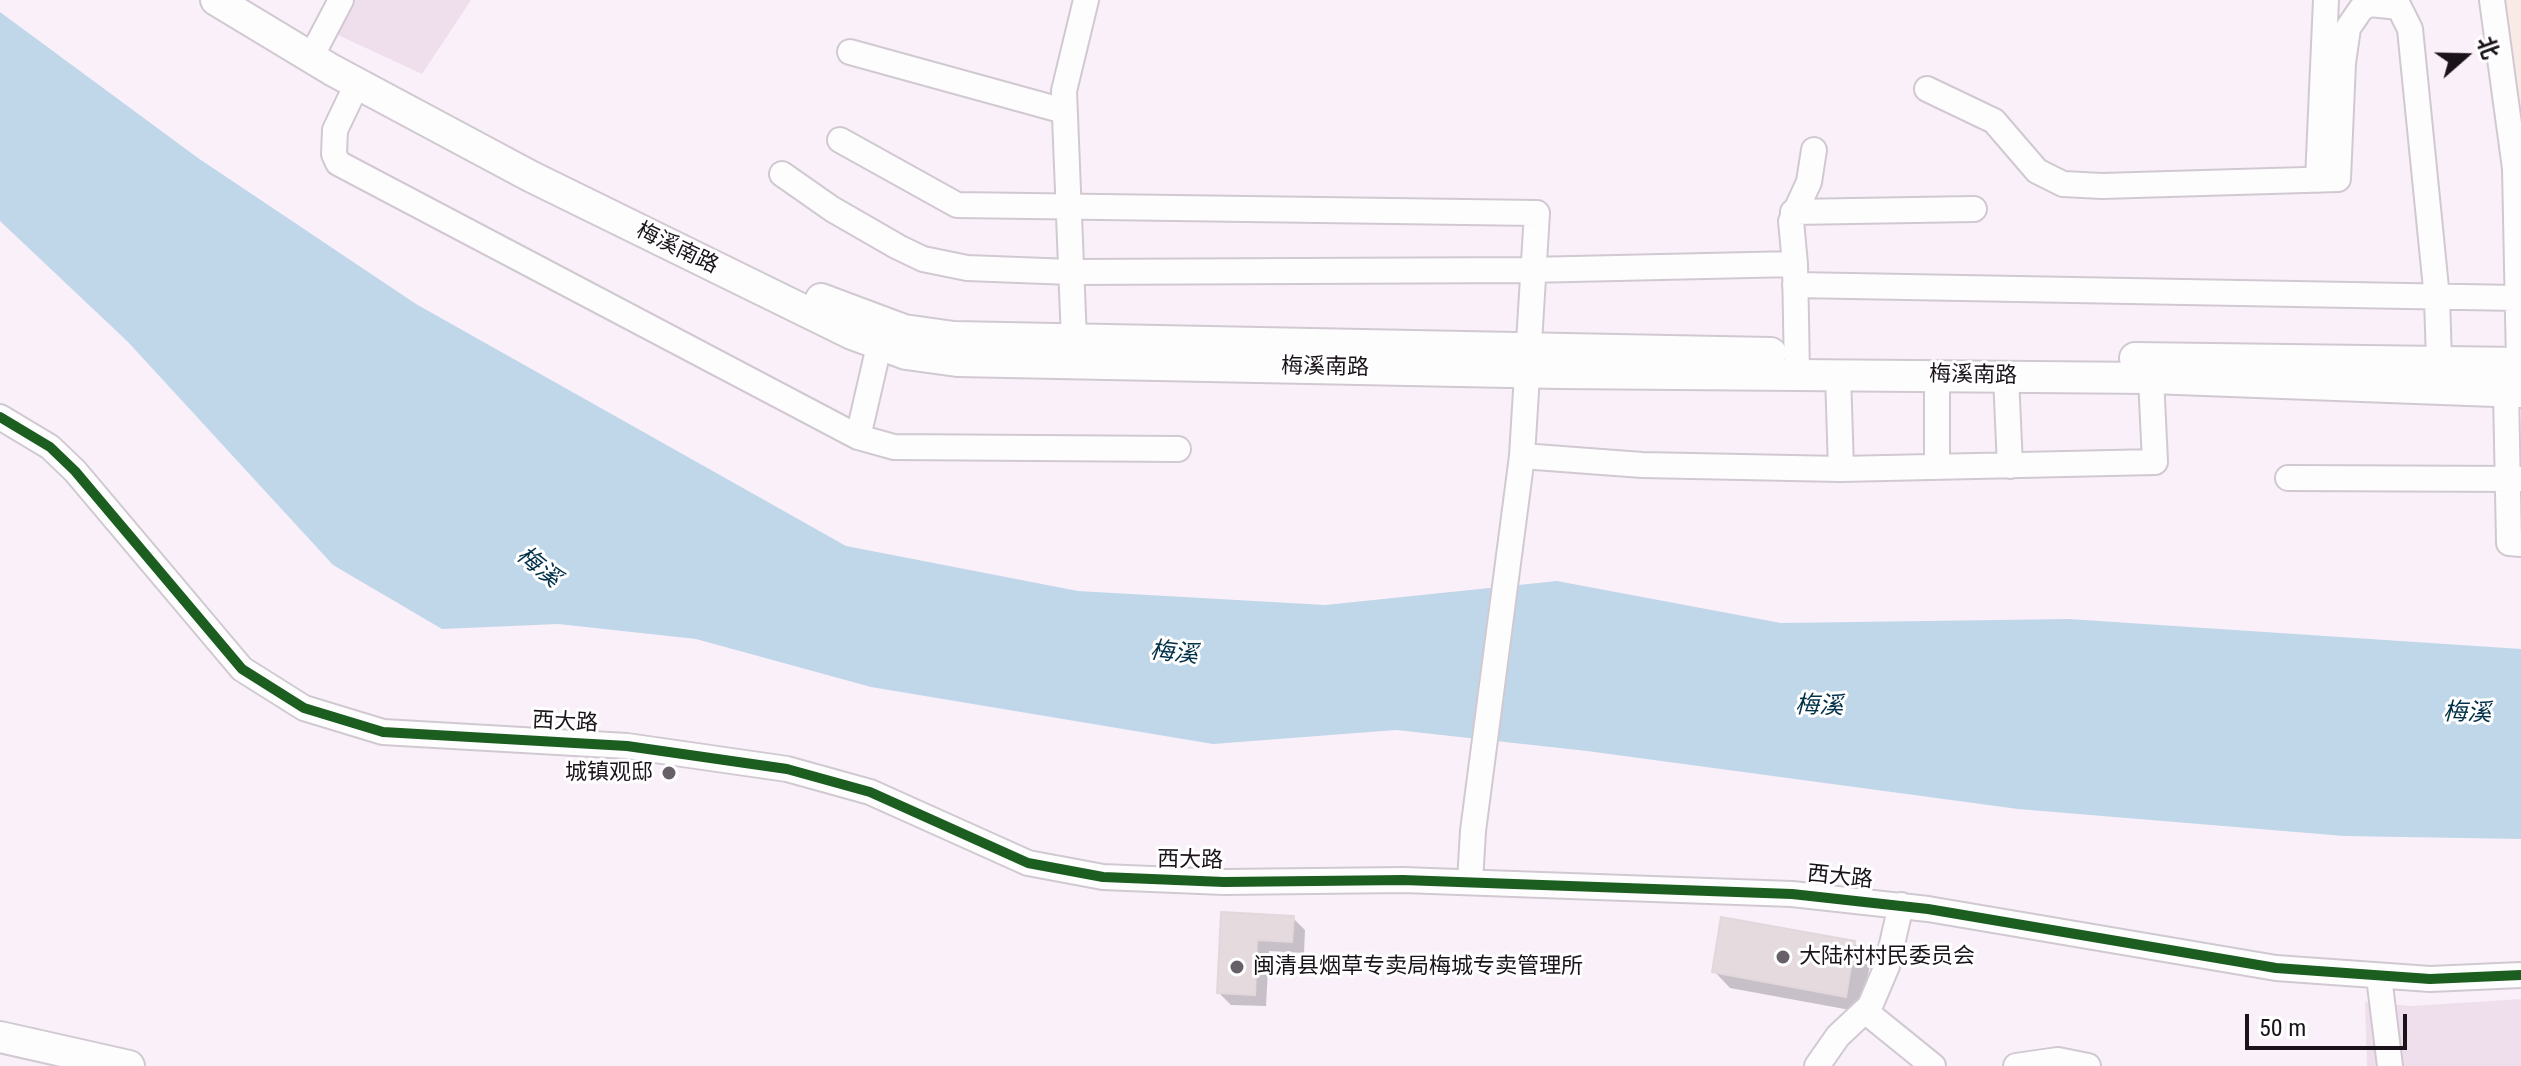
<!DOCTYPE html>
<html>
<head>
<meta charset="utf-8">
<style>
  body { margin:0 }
  #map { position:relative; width:2521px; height:1066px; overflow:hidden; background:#faf0fa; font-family:"Roboto Condensed","Noto Sans SC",sans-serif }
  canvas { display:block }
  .north { position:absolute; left:2425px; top:16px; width:80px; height:80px; -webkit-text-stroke:6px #fff; paint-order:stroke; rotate:70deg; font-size:22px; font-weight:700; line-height:32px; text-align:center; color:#1a131a }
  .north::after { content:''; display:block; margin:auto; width:28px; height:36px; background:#1a131a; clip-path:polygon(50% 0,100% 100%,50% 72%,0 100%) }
  .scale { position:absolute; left:2245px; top:1014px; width:162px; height:36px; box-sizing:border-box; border:4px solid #1a131a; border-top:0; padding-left:10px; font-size:24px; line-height:28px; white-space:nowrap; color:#1a131a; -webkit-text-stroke:6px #fff; paint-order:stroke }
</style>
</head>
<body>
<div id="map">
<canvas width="2521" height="1066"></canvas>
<div class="north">北</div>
<div class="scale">50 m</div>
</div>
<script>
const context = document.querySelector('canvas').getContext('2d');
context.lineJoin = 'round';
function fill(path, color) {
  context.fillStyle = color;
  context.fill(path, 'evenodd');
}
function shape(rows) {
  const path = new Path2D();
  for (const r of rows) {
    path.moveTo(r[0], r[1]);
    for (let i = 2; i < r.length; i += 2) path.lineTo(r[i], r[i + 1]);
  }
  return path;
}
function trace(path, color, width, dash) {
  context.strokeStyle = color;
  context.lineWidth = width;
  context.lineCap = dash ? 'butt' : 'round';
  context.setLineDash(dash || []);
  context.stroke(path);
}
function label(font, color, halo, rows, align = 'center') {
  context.font = font + ' "Roboto Condensed","Noto Sans SC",sans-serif';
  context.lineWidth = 6;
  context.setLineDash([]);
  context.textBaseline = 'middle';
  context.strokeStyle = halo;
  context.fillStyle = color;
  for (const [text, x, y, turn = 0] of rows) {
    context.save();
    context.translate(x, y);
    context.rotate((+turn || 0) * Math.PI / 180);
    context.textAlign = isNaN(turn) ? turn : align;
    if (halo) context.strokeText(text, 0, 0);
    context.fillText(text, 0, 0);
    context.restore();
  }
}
fill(shape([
  [350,0,471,0,422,74,338,35],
  [2521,999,2521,1066,2367,1066,2365,1002,2412,1006]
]), '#efdfed');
fill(shape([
  [2504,0,2521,0,2521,129]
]), '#f9eae6');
fill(shape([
  [0,12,198,158,416,304,846,546,1078,591,1325,605,1557,581,1781,623,2069,619,2521,649,2521,839,2344,836,2018,809,1587,751,1396,730,1213,744,871,687,696,639,558,624,442,629,333,565,128,342,0,221]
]), '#c0d7ea');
fill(shape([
  [1223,914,1293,918,1305,930,1304,953,1269,951,1266,1006,1231,1005,1219,993],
  [1854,943,1871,959,1861,1012,1730,988,1714,971]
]), '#0003');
const building = shape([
  [1221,912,1294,916,1292,942,1257,940,1255,995,1217,993,1221,912],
  [1721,917,1855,941,1846,997,1712,972,1721,917]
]);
fill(building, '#e5dade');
trace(building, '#e2d7db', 2);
const minor = shape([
  [2492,0,2515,168,2519,363],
  [850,52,1064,111],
  [311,57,341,0],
  [357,84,335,130,334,154,338,163,858,437,894,447,1178,449],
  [1927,89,1994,121,2037,171,2063,184,2102,186,2338,179,2343,63,2348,28,2361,9,2370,4,2399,7,2410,29,2437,298,2439,361],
  [840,140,957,205,1537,213,1522,456,1473,831,1470,882],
  [782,174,832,209,898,247,923,259,967,268,1071,272,1528,270,1795,264,1797,374],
  [2318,180,2326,0],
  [1793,212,1974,209],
  [1795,264,1791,221,1809,182,1814,150],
  [1795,285,2518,298],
  [1074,340,1064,91,1086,0],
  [1838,375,1841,469],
  [1937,376,1937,467],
  [2006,377,2010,466],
  [2506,391,2509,543,2521,544],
  [0,417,50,447,75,471,242,669,304,708,383,732,627,746,787,769,870,792,1028,863,1103,877,1224,882,1403,880,1792,894,1928,909,2276,968,2430,979,2521,975],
  [858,437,879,346],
  [1522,456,1642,465,1841,469,2155,462,2151,378],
  [2288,478,2521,479],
  [2379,977,2390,1066],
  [1865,1011,1933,1066],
  [1817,1066,1838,1036,1870,1006,1887,966,1901,905],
  [2016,1066,2058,1060,2088,1066]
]);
const major = shape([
  [216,0,332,70,530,176,852,334,906,354,957,361,1559,373,2151,378,2521,392],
  [821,299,904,330,954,337,1771,353],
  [2135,358,2521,363],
  [0,1037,129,1066]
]);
trace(minor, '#d1c9d1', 28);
trace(major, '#d1c9d1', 34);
trace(minor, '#fefdfe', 24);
trace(major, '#fefdfe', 30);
trace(shape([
  [0,417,50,447,75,471,242,669,304,708,383,732,627,746,787,769,870,792,1028,863,1103,877,1224,882,1403,880,1792,894,1928,909,2276,968,2430,979,2521,975]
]), '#1b5e20', 10);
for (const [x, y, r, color] of [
  [669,773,8,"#686068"],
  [1783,957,8,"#686068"],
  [1237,967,8,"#686068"]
]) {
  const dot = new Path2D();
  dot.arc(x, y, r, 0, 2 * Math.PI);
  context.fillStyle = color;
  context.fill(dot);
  trace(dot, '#fff', 3);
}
label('22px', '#1a131a', '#fff', [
  ["梅溪南路",677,249,26],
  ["梅溪南路",1325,368,1],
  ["梅溪南路",1973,376,1],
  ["西大路",565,723,3],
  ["西大路",1190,861,1],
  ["西大路",1840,878,6]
]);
label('22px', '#1a131a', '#fff', [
  ["城镇观邸",653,773,"right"],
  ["大陆村村民委员会",1799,957],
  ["闽清县烟草专卖局梅城专卖管理所",1253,967]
], 'left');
label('italic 24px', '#003149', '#fff', [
  ["梅溪",538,568,39],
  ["梅溪",1174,654,6],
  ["梅溪",1819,707,1],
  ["梅溪",2467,714,1]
]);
</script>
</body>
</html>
